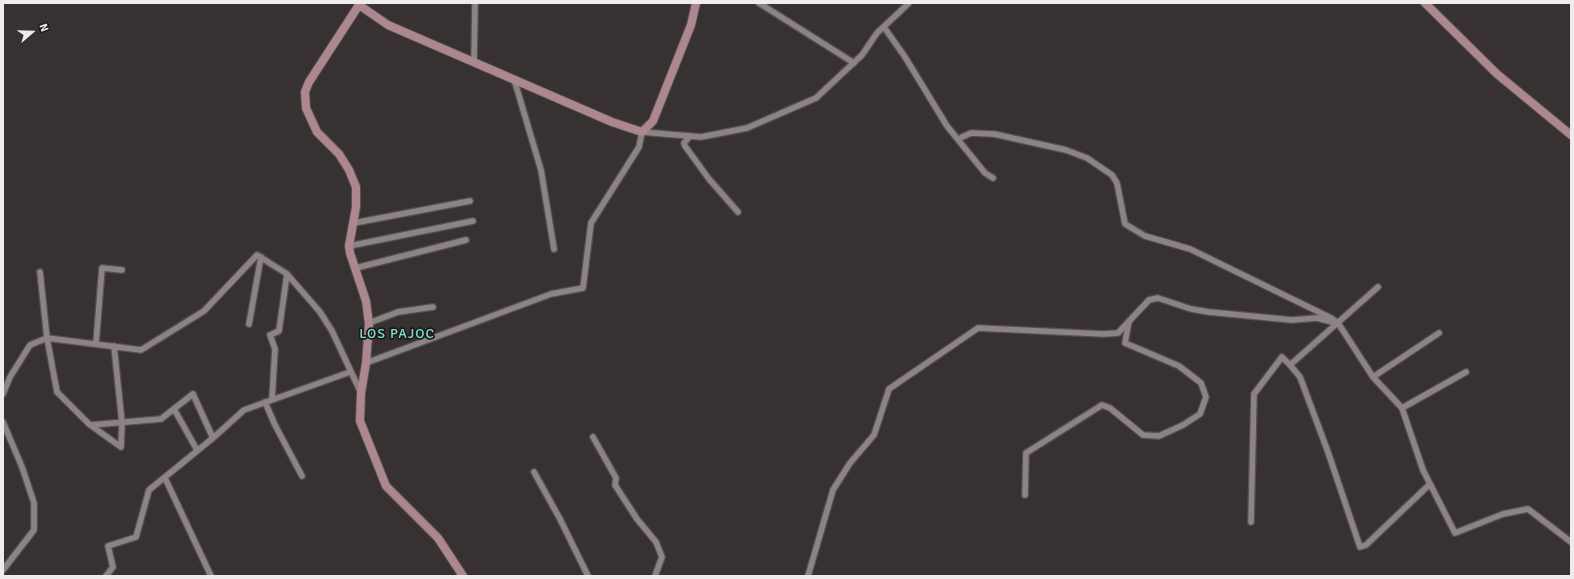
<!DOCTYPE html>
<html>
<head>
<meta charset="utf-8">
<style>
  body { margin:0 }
  #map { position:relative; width:1574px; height:579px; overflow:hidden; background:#383132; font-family:Signika,sans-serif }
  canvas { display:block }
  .frame { position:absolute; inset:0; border:4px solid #f0ebec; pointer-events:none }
  .north { position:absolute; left:12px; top:12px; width:40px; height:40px; -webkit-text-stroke:3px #1d1a1a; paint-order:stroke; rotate:70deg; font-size:11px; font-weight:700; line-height:16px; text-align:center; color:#f0ebec }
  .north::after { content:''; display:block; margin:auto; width:14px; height:18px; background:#f0ebec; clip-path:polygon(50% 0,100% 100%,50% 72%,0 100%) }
</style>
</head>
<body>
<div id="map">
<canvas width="1574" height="579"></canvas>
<div class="frame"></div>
<div class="north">N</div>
</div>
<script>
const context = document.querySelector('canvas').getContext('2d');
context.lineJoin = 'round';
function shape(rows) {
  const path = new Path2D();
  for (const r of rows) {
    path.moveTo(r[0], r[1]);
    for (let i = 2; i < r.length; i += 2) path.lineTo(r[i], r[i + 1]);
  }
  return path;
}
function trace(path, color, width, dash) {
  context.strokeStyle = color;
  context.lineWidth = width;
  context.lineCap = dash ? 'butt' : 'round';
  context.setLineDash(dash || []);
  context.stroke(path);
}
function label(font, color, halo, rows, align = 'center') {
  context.font = font + ' Signika,sans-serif';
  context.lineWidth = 3.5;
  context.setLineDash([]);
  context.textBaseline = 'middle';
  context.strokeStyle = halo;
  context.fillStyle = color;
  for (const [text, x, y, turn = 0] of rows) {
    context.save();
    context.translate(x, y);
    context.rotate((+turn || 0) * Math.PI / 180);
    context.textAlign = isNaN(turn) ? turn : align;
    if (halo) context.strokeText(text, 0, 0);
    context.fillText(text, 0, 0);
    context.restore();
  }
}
const street = shape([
  [759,3,854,63],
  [884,27,905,57,947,126,985,173,993,178],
  [474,61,475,3],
  [514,79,541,170,554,249],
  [690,136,684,143,685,146,709,179,738,212],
  [962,137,971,133,994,134,1066,150,1087,158,1112,175,1117,183,1125,224,1145,236,1190,249,1331,318,1338,323,1373,377,1402,408,1423,470,1455,533,1503,514,1528,509,1571,542],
  [354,223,470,201],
  [349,246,473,221],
  [356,268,466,240],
  [40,272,47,338,141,350,204,311,257,255,287,274,320,312,332,331,361,393],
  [369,323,398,312,433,307],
  [249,324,261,257],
  [96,344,102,268,122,270],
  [366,363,551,294,583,288,591,223,639,147,642,132,701,137,747,128,816,98,862,55,877,33,909,3],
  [1290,365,1300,377,1328,452,1360,547,1366,545,1430,484],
  [1373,377,1439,333],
  [3,394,10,377,30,345,47,338,57,392,89,424,121,447,122,423,114,346],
  [272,399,275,349,270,335,279,331,287,274],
  [265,402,275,425,302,476],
  [1402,408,1466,372],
  [174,409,197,450],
  [3,422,22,467,34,503,34,530,3,570],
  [91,425,161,419,193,394,213,438],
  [593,437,616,478,615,485,637,519,656,542,662,557,655,576],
  [534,472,560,519,588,576],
  [165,478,211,576],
  [1025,495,1026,453,1102,405,1110,408,1143,435,1159,436,1183,425,1200,414,1206,397,1201,383,1179,366,1125,343,1129,321],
  [1251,522,1254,394,1282,357,1290,365,1378,287],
  [106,576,113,567,108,546,136,537,149,490,213,438,244,410,350,372],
  [808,576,833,490,850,463,874,435,889,389,978,328,1104,334,1118,333,1149,300,1158,298,1191,309,1209,312,1292,320,1317,318,1336,323]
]);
const secondary = shape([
  [1425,3,1497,74,1571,135],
  [463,576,438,538,386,486,360,421,361,393,366,363,369,324,366,301,350,253,349,246,356,207,356,187,349,170,339,154,317,132,306,108,305,92,309,82,359,5,388,25,612,122,642,132,653,121,691,25,696,3]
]);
trace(street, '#565051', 8);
trace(secondary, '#565051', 10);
trace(street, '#8c8385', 5.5);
trace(secondary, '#ad878f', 8);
context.letterSpacing = '1px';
label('14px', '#7ae0cf', '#1d1a1a', [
  ["LOS PAJOC",397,334]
]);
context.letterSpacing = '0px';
</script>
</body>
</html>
